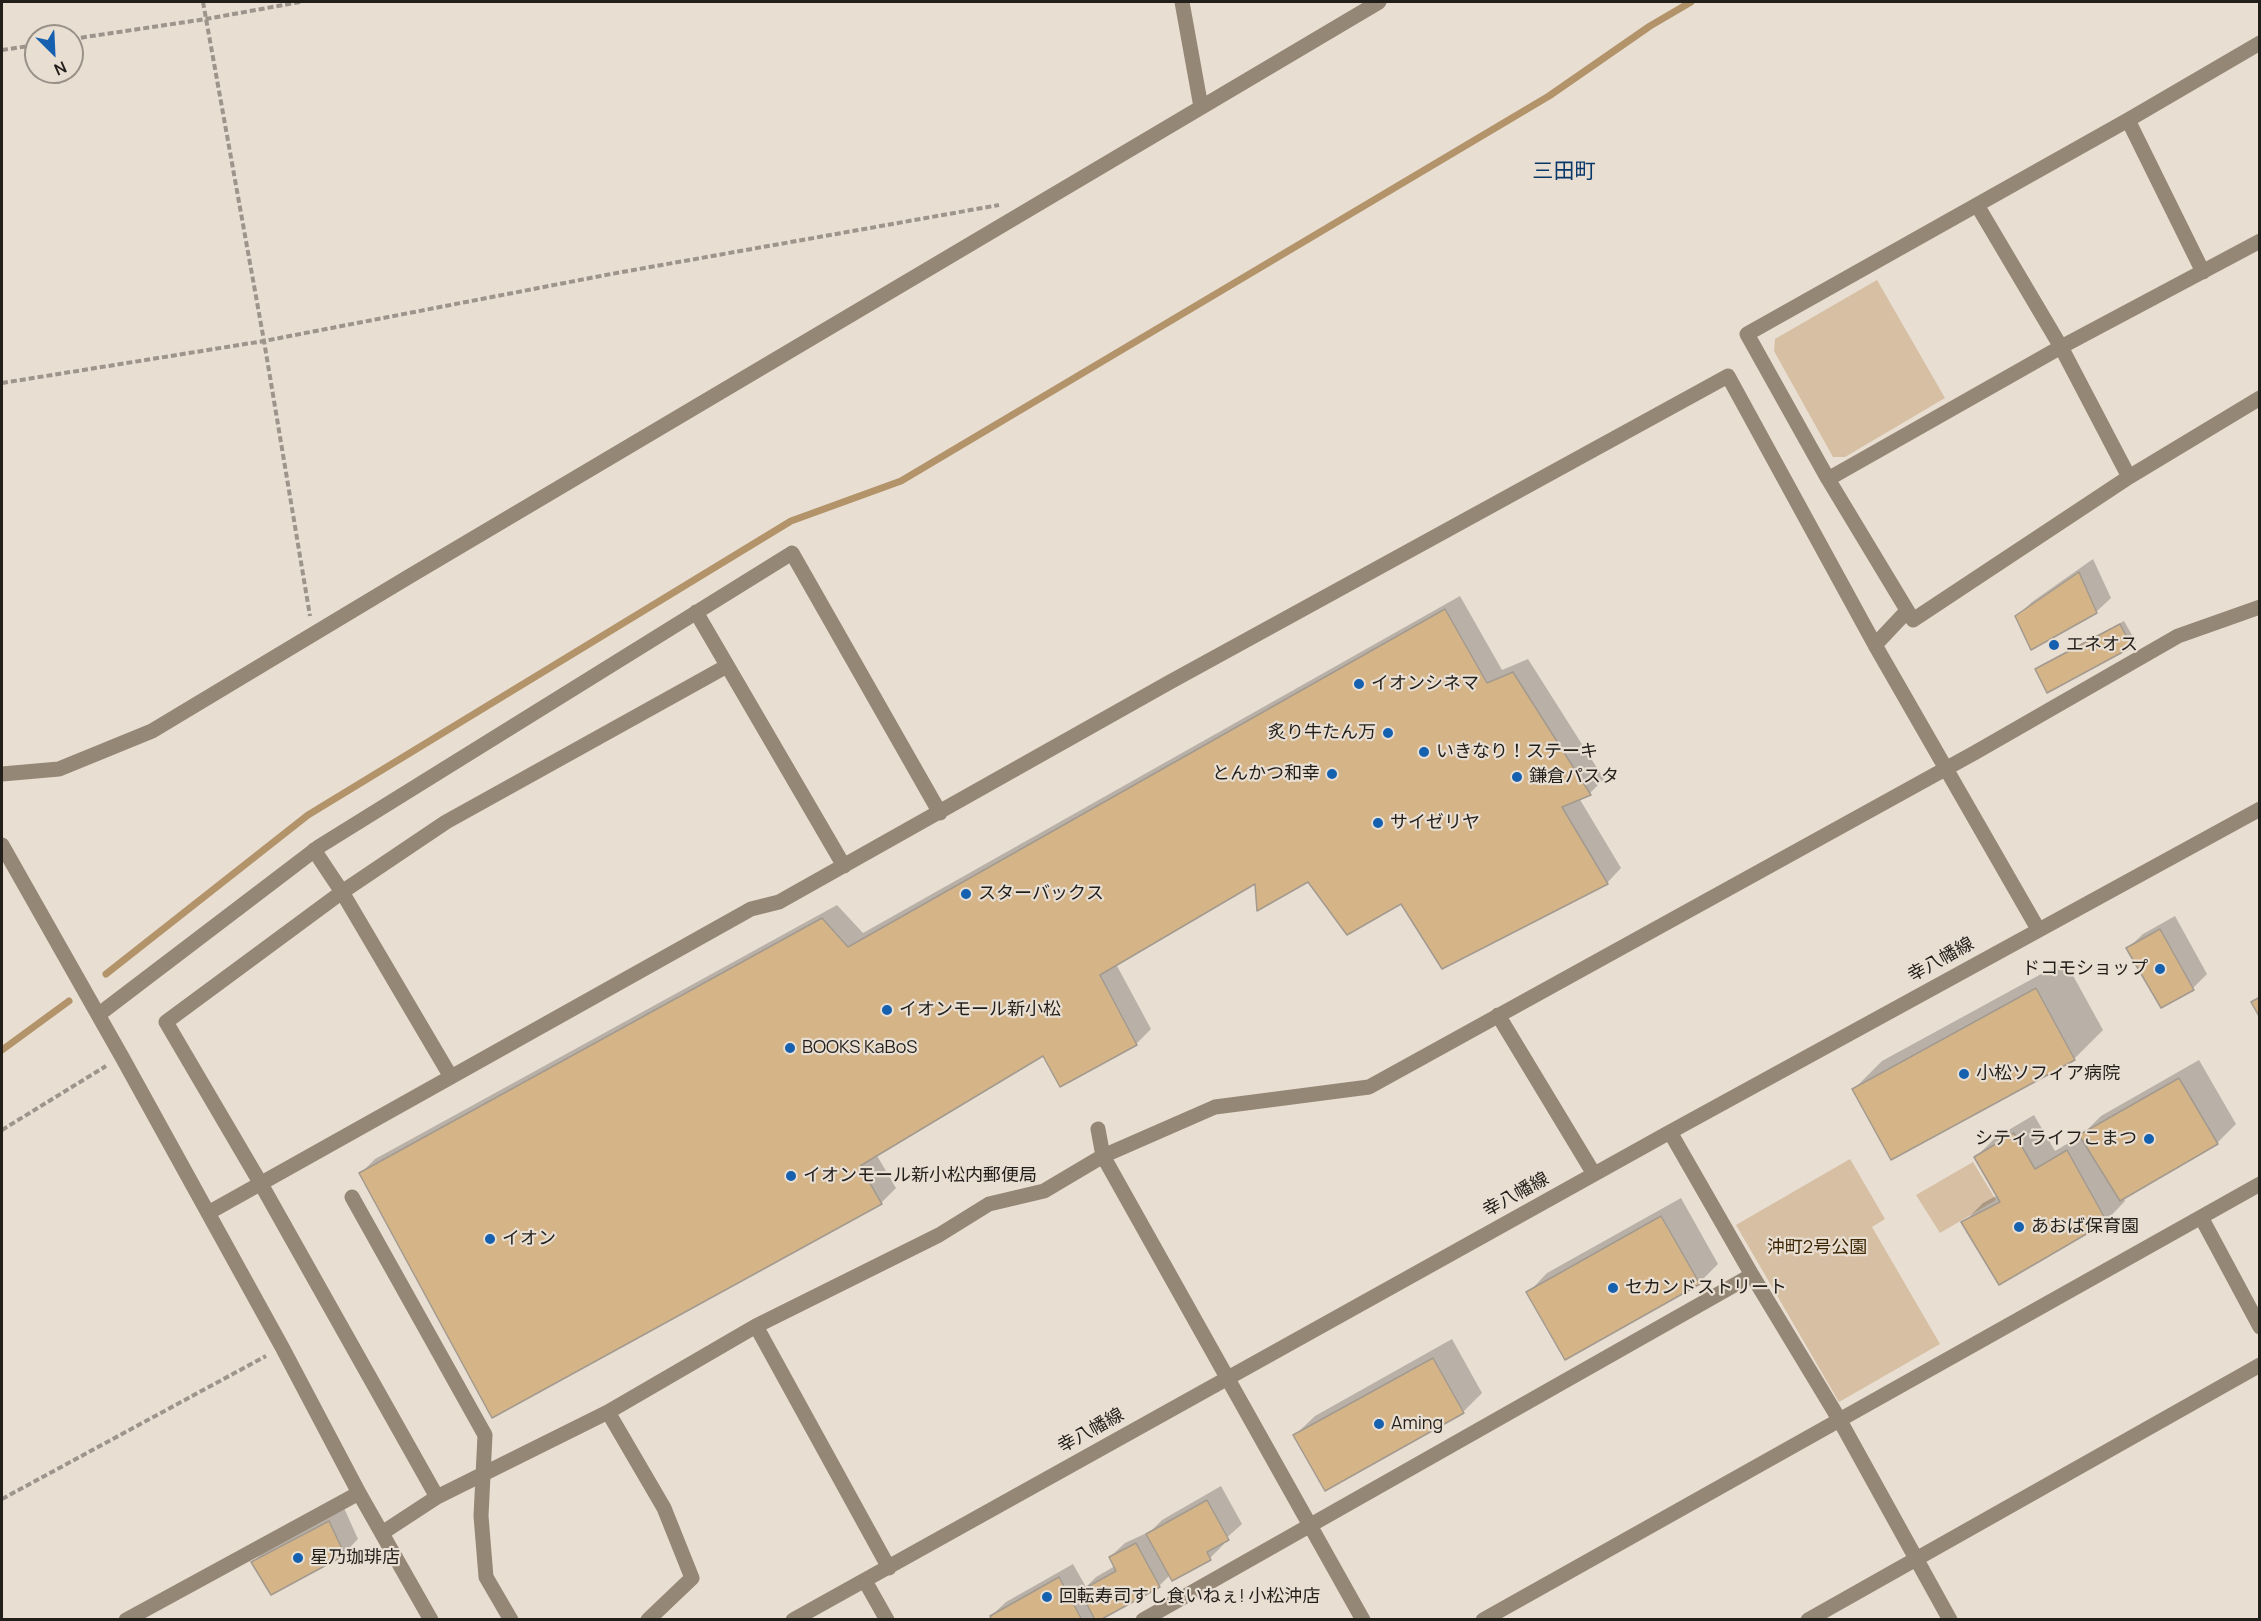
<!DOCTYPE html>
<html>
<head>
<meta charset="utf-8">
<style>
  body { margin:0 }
  #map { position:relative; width:2261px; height:1621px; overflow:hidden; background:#e8ded2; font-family:Manrope,sans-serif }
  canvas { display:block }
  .frame { position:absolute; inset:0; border:3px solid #221e1a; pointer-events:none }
  .north { position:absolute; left:24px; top:24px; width:60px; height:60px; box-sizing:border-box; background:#e8ded2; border:2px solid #999188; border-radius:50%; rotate:156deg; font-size:16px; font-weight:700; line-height:24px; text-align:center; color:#221e1a }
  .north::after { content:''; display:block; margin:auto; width:21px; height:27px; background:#1560af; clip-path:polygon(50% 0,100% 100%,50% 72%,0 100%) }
</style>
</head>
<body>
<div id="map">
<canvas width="2261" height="1621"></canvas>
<div class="frame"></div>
<div class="north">N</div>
</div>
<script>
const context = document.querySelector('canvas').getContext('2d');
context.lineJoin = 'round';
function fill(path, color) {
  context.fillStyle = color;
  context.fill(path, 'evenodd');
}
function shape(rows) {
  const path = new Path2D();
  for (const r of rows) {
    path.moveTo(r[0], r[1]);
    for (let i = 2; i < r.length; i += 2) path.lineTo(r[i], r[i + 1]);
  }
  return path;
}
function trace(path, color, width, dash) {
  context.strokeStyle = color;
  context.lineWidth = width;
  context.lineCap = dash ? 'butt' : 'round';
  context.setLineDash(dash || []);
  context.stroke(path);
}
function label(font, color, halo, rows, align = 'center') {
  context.font = font + ' Manrope,"Noto Sans JP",sans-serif';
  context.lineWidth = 4.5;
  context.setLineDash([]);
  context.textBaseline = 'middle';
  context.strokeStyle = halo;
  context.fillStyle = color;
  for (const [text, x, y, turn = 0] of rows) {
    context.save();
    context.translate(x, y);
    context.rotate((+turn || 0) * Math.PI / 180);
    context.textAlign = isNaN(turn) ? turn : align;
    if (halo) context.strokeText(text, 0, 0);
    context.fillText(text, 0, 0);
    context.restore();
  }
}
fill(shape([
  [1877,280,1945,398,1845,457,1833,457,1774,351,1775,339],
  [1850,1159,1885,1219,1872,1227,1940,1344,1839,1402,1736,1225],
  [1973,1162,1996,1200,1940,1233,1916,1195]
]), '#d6bfa3');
fill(shape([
  [2093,559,2111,598,2096,612,2017,616,2032,602],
  [1460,596,1502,670,1528,659,1604,779,1590,793,1579,798,1621,868,1607,883,1402,902,1309,880,1257,882,1116,964,1151,1029,1136,1044,1043,1054,876,1154,896,1188,881,1203,361,1173,375,1159,837,905,863,933],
  [2124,621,2136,642,2132,646,2048,691,2037,669,2041,665],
  [2175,916,2207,974,2193,988,2128,948,2143,934],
  [2065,961,2103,1030,2074,1059,1892,1158,1854,1089,1882,1061],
  [2199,1060,2236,1124,2217,1143,2123,1197,2125,1201,2106,1221,1963,1223,1983,1203,1998,1195,1976,1157,1995,1138,2034,1115,2055,1151,2082,1135,2101,1116],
  [1681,1198,1718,1264,1699,1283,1528,1293,1547,1273],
  [1452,1339,1482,1393,1463,1412,1295,1435,1315,1416],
  [1221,1486,1242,1524,1223,1541,1224,1544,1210,1558,1170,1575,1159,1586,1096,1620,993,1620,991,1616,1006,1602,1073,1564,1086,1587,1096,1577,1115,1566,1110,1557,1125,1543,1151,1531,1162,1520],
  [344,1508,358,1539,344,1553,253,1562,267,1548]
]), '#0003');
trace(shape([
  [106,974,308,815,791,521,901,481,1549,96,1650,26,1691,2],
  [2,1050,69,1001]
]), '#b39369', 7);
const building = shape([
  [2079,572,2097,613,2031,650,2015,616,2079,572],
  [1445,609,1487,683,1513,672,1591,795,1562,807,1608,884,1442,969,1401,904,1347,935,1308,882,1257,911,1255,884,1100,975,1137,1045,1060,1087,1043,1056,860,1166,882,1204,492,1418,359,1173,822,918,848,947,1445,609],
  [2120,624,2132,647,2047,693,2035,669,2120,624],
  [2160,929,2194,990,2161,1008,2126,948,2160,929],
  [2036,988,2075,1060,1891,1160,1852,1089,2036,988],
  [2260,997,2260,1018,2251,1002,2260,997],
  [2179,1078,2218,1144,2120,1201,2079,1135,2179,1078],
  [2014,1133,2035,1169,2067,1150,2107,1222,1999,1285,1961,1222,2000,1202,1974,1157,2014,1133],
  [1661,1216,1700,1284,1565,1360,1526,1292,1661,1216],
  [1433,1358,1464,1413,1325,1491,1293,1435,1433,1358],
  [1207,1500,1229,1540,1207,1552,1211,1560,1172,1581,1146,1534,1207,1500],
  [329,1521,345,1555,271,1595,251,1562,329,1521],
  [1136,1543,1160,1587,1100,1620,1095,1620,1080,1591,1116,1571,1109,1557,1136,1543],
  [1059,1577,1082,1620,992,1620,990,1616,1059,1577]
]);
fill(building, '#d5b488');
trace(building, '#a39a8f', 1.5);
trace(shape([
  [203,2,264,341,310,616],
  [72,39,206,19,300,2],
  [2,50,36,45],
  [2,383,264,341,611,274,999,205],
  [2,1130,106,1066],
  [2,1499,266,1356]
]), '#9d958c', 4, [6, 3]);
trace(shape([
  [1182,2,1201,107],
  [2260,43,2128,120,1747,334,1828,479,1913,620,2129,477,2260,398],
  [2128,120,2203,272],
  [1977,205,2061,347,2129,477],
  [1828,479,2061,347,2260,241],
  [696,612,844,866],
  [1875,645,2038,929],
  [2,774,59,769,152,731,410,576,1379,2],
  [2,845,122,1057,282,1347,359,1493,431,1620],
  [314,850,342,892,451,1077],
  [98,1015,320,846,792,553,940,813],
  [1498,1015,1594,1174],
  [1098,1129,1103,1156,1363,1620],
  [1670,1132,1752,1275,1839,1419,1950,1620],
  [352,1197,485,1435,481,1516,486,1577,511,1620],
  [208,1213,751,909,779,902,1170,682,1728,376,1875,645,1907,611],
  [2201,1217,2260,1327],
  [756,1326,889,1568],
  [608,1412,664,1508,692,1578,648,1620],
  [437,1497,608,1412,756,1326,939,1235,989,1204,1044,1191,1103,1156,1215,1107,1369,1087,1976,752,2178,636,2260,607],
  [382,1533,437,1497,261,1184,166,1022,342,892,446,822,727,666],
  [865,1581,887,1620],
  [126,1620,359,1493],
  [793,1620,1670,1132,2260,809],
  [1143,1620,1752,1275],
  [1483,1620,2260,1184],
  [1808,1620,2260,1365]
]), '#958775', 15);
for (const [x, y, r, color] of [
  [2054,645,6,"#1560af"],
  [1359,684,6,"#1560af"],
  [1388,733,6,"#1560af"],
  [1424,752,6,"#1560af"],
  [1332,774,6,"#1560af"],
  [1517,777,6,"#1560af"],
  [1378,823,6,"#1560af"],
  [966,894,6,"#1560af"],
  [2160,969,6,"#1560af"],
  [887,1010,6,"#1560af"],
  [790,1048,6,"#1560af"],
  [1964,1074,6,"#1560af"],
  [2149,1139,6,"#1560af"],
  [791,1176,6,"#1560af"],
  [2019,1227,6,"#1560af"],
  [490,1239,6,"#1560af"],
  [1613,1288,6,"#1560af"],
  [1379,1424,6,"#1560af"],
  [298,1558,6,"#1560af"],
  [1047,1597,6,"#1560af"]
]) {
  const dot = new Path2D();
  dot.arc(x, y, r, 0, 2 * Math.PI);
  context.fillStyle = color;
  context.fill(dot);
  trace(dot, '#e8ded2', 2);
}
label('18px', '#221e1a', '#e8ded2', [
  ["エネオス",2066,645],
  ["イオンシネマ",1371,684],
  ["炙り牛たん万",1376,733,"right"],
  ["いきなり！ステーキ",1436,752],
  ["とんかつ和幸",1320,774,"right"],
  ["鎌倉パスタ",1529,777],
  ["サイゼリヤ",1390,823],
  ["スターバックス",978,894],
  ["ドコモショップ",2148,969,"right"],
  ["イオンモール新小松",899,1010],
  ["BOOKS KaBoS",802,1048],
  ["小松ソフィア病院",1976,1074],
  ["シティライフこまつ",2137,1139,"right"],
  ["イオンモール新小松内郵便局",803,1176],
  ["あおば保育園",2031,1227],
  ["イオン",502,1239],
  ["セカンドストリート",1625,1288],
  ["Aming",1391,1424],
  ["星乃珈琲店",310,1558],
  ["回転寿司すし食いねぇ! 小松沖店",1059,1597]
], 'left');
label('18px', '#221e1a', '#e8ded2', [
  ["幸八幡線",1941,960,-29],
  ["幸八幡線",1516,1195,-29],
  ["幸八幡線",1091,1431,-29]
]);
label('18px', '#3e2703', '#e8ded2', [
  ["沖町2号公園",1817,1248]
]);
label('21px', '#073769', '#e8ded2', [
  ["三田町",1564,172]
]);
</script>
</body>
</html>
